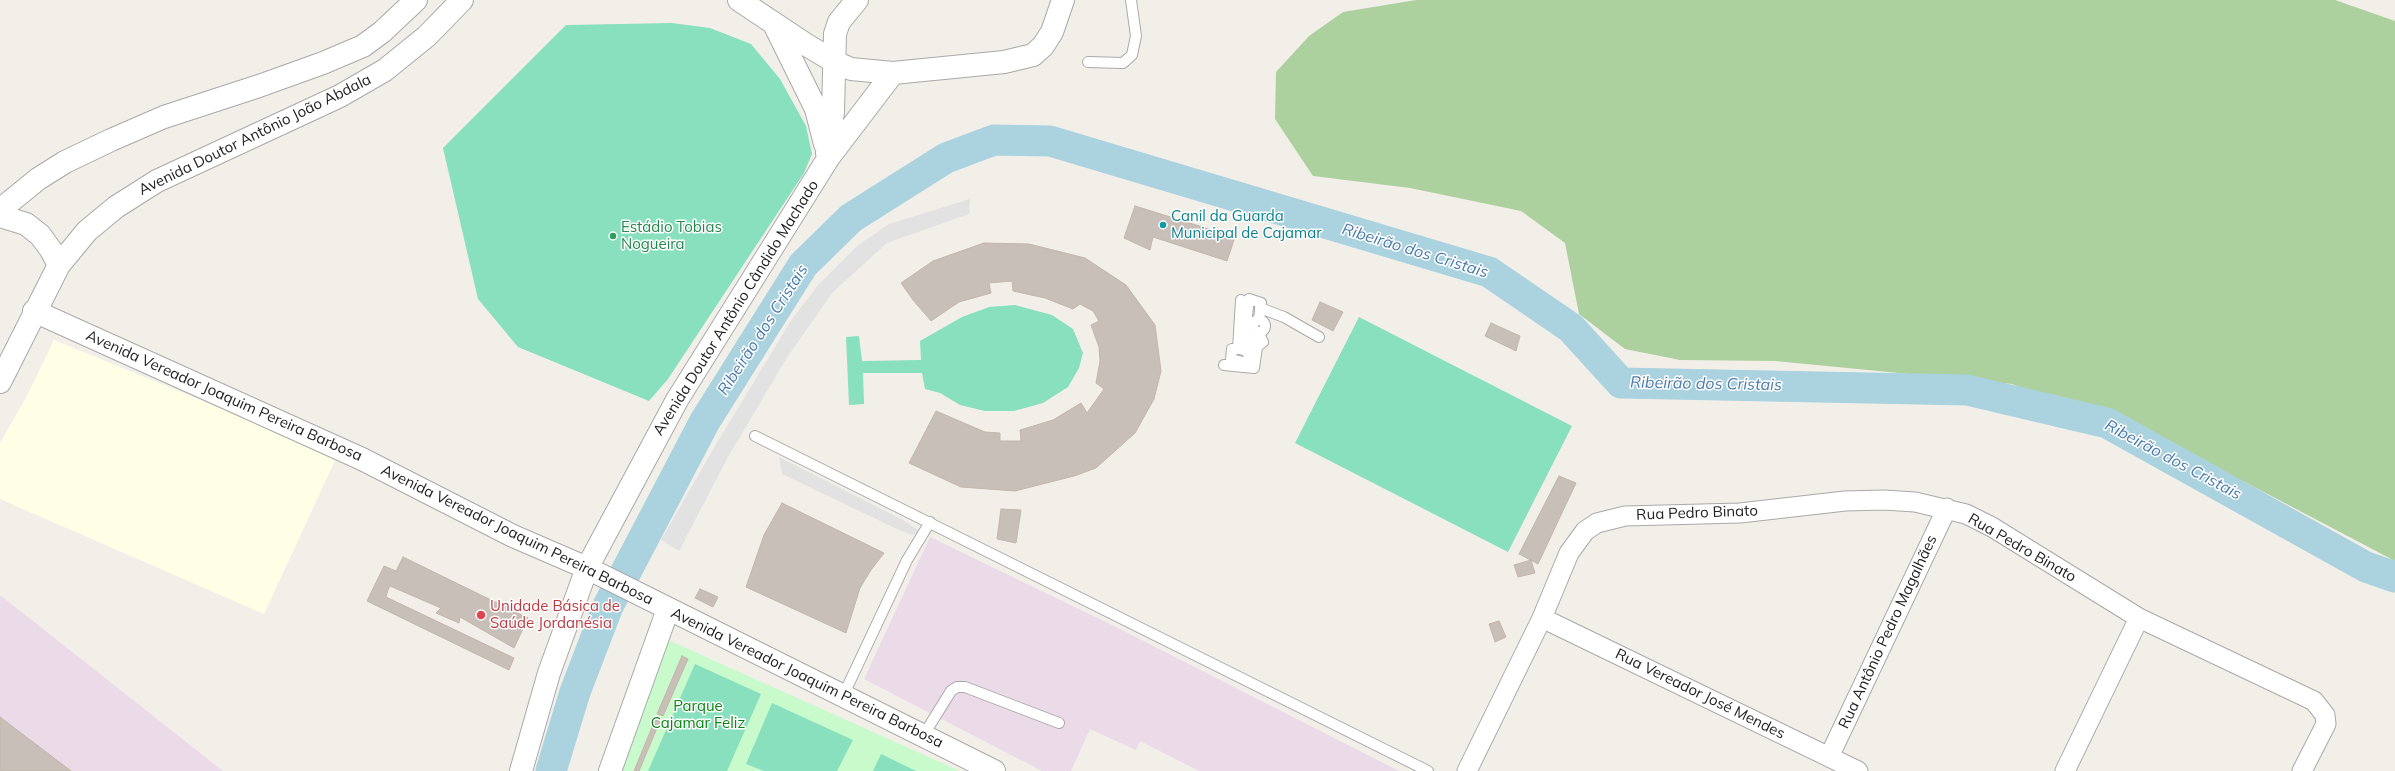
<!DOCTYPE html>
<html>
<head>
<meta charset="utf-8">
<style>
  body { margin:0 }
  canvas { display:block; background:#f2efe9 }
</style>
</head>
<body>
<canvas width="2395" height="771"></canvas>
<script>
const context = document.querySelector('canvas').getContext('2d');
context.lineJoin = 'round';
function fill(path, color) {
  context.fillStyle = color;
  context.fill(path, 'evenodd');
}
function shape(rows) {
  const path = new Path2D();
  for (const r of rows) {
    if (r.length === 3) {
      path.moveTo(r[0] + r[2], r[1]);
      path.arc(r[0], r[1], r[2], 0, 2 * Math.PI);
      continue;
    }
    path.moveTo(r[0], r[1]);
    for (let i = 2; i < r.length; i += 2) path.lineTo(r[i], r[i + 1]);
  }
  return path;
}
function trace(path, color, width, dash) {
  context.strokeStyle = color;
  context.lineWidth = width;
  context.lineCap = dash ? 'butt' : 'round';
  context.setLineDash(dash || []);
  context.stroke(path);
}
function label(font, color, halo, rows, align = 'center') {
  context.font = font + ' Mulish,sans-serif';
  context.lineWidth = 3;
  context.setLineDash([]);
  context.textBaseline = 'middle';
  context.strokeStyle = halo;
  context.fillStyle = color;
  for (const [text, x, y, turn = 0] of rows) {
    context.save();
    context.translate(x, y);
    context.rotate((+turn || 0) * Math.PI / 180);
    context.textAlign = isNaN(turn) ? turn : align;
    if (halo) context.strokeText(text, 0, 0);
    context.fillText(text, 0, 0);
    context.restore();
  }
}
fill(shape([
  [930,537,1114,626,1399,771,1199,771,1140,741,1136,750,1090,729,1071,771,1042,771,864,679],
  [0,595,223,771,0,771]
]), '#ebdbe8');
fill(shape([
  [54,340,337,456,264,614,0,499,0,443,27,396]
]), '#ffffe5');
fill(shape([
  [1416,0,2335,0,2395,21,2395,561,2239,479,2012,384,1775,361,1680,360,1625,349,1579,314,1565,243,1521,211,1410,188,1313,176,1275,119,1276,72,1309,36,1343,12]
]), '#add19e');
fill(shape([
  [666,639,960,771,621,771]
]), '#c8facc');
fill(shape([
  [672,23,710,28,751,44,780,79,806,126,812,154,804,173,668,379,649,401,518,347,478,299,443,148,566,25],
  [1015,305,1052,315,1073,329,1083,353,1079,368,1068,387,1043,403,1014,411,985,411,960,405,940,393,925,389,922,373,863,373,864,404,849,405,846,337,859,336,862,361,921,360,920,341,962,317,989,307],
  [1359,317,1572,426,1508,552,1295,443],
  [695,664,761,694,727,771,648,771],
  [772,703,853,740,837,771,764,771,746,764],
  [881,754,916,771,873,771]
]), '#88e0be');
fill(shape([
  [970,199,969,214,887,243,833,292,786,359,728,457,679,551,661,540,712,451,792,319,818,285,857,246,889,224],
  [779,457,903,520,921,532,911,535,899,530,782,474]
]), '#e2e2e2');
trace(shape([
  [551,771,575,692,608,606,705,421,803,265,851,218,946,158,994,140,1050,141,1489,272,1571,328,1621,383,1967,390,2107,423,2366,567,2395,577]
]), '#aad3df', 31);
const building = shape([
  [1135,206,1235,237,1227,261,1153,237,1150,250,1124,238,1135,206],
  [984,243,1029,244,1085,258,1126,285,1155,325,1161,371,1154,399,1135,433,1096,468,1074,476,1015,491,961,487,909,463,936,411,985,432,1000,433,1000,441,1021,441,1020,430,1053,420,1081,403,1087,413,1104,389,1096,383,1100,361,1099,347,1091,325,1099,321,1093,311,1080,304,1073,309,1045,298,1013,291,1012,281,989,283,991,293,959,302,931,321,913,300,901,283,933,261,984,243],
  [1320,302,1343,312,1333,331,1312,320,1320,302],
  [1491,323,1520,336,1516,351,1485,336,1491,323],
  [1559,476,1576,483,1538,564,1519,554,1559,476],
  [782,503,884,553,871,570,860,588,846,633,746,587,764,535,782,503],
  [1001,509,1021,510,1016,543,997,539,1001,509],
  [403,557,528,618,514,648,460,617,459,623,436,613,441,608,390,586,388,590,386,597,514,658,509,670,367,601,384,566,396,571,403,557],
  [1531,560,1535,573,1518,577,1514,565,1531,560],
  [700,589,718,597,713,607,695,598,700,589],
  [1499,621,1506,637,1495,642,1489,624,1499,621],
  [682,656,688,659,663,716,657,714,682,656],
  [0,717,71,771,0,771,0,717],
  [655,720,660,721,639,771,634,771,655,720]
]);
fill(building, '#c7bfb8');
trace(building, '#c4b6ab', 1);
const service = shape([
  [1088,62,1123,63,1132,55,1136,36,1131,0],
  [1241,300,1238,349,1232,349,1231,359,1248,363,1249,352,1243,350,1249,299,1261,303,1259,320],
  [1260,308,1284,317,1319,337],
  [1259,326,6],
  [1258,332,1263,342,1257,347,1253,346,1251,340,1258,332],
  [1224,365,1254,368,1257,347],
  [755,436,1428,771],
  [843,696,907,560,930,522],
  [923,736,951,691,957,687,965,687,1059,723]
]);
const minor = shape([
  [1542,618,1858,771],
  [1829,757,1947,508],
  [1467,771,1542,618,1569,553,1585,531,1597,523,1625,516,1740,513,1845,501,1884,500,1915,502,1966,514,1992,527,2139,618,2314,701,2325,715,2326,724,2302,771],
  [2065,771,2139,618]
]);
const tertiary = shape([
  [739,0,805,44,835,62,851,69,893,73,1004,62,1033,55,1043,46,1052,32,1063,0],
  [774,24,816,109,825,144],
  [829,157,827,153,833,112,835,34,839,22,857,0],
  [0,210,38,179,65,162,111,140,164,117,259,86,323,63,363,46,382,32,416,0],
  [0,216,26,224,40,235,51,250,59,265],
  [34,311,362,459,513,536,587,568,994,771],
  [0,382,59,265,87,231,116,207,157,181,340,96,385,70,427,36,462,0],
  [521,771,549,673,587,568,677,400,829,157,893,73],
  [610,771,668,609]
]);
trace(service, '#a9a9a9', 12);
trace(minor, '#a9a9a9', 21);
trace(tertiary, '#a9a9a9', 24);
trace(service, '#fff', 10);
trace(minor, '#fff', 19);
trace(tertiary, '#fff', 22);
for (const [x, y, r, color] of [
  [1163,225,4,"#0f9aa8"],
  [613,236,4,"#2e9e5b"],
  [481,615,5,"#e0444e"]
]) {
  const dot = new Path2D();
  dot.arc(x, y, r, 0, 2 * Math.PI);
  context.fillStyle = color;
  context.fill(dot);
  trace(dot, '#fff', 1.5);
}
label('15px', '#222', '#fff', [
  ["Avenida Doutor Antônio João Abdala",255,135,-26],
  ["Avenida Doutor Antônio Cândido Machado",736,308,-58],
  ["Avenida Vereador Joaquim Pereira Barbosa",224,396,24],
  ["Rua Pedro Binato",1697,513,-2],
  ["Avenida Vereador Joaquim Pereira Barbosa",517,535,26],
  ["Rua Pedro Binato",2022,548,30],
  ["Rua Antônio Pedro Magalhães",1888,632,-65],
  ["Avenida Vereador Joaquim Pereira Barbosa",807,678,26],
  ["Rua Vereador José Mendes",1700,694,26]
]);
label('15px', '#0d838f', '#fff', [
  ["Canil da Guarda",1171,216],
  ["Municipal de Cajamar",1171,233]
], 'left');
label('15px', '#27864d', '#fff', [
  ["Estádio Tobias",621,227],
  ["Nogueira",621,244]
], 'left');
label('15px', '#be3a42', '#fff', [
  ["Unidade Básica de",490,606],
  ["Saúde Jordanésia",490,623]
], 'left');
label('15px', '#0c8416', '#fff', [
  ["Parque",698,706],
  ["Cajamar Feliz",698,723]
]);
label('italic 16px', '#4a7aab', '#fff', [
  ["Ribeirão dos Cristais",1415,251,17],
  ["Ribeirão dos Cristais",763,330,-57],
  ["Ribeirão dos Cristais",1706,384,1],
  ["Ribeirão dos Cristais",2173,460,28]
]);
</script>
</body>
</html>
